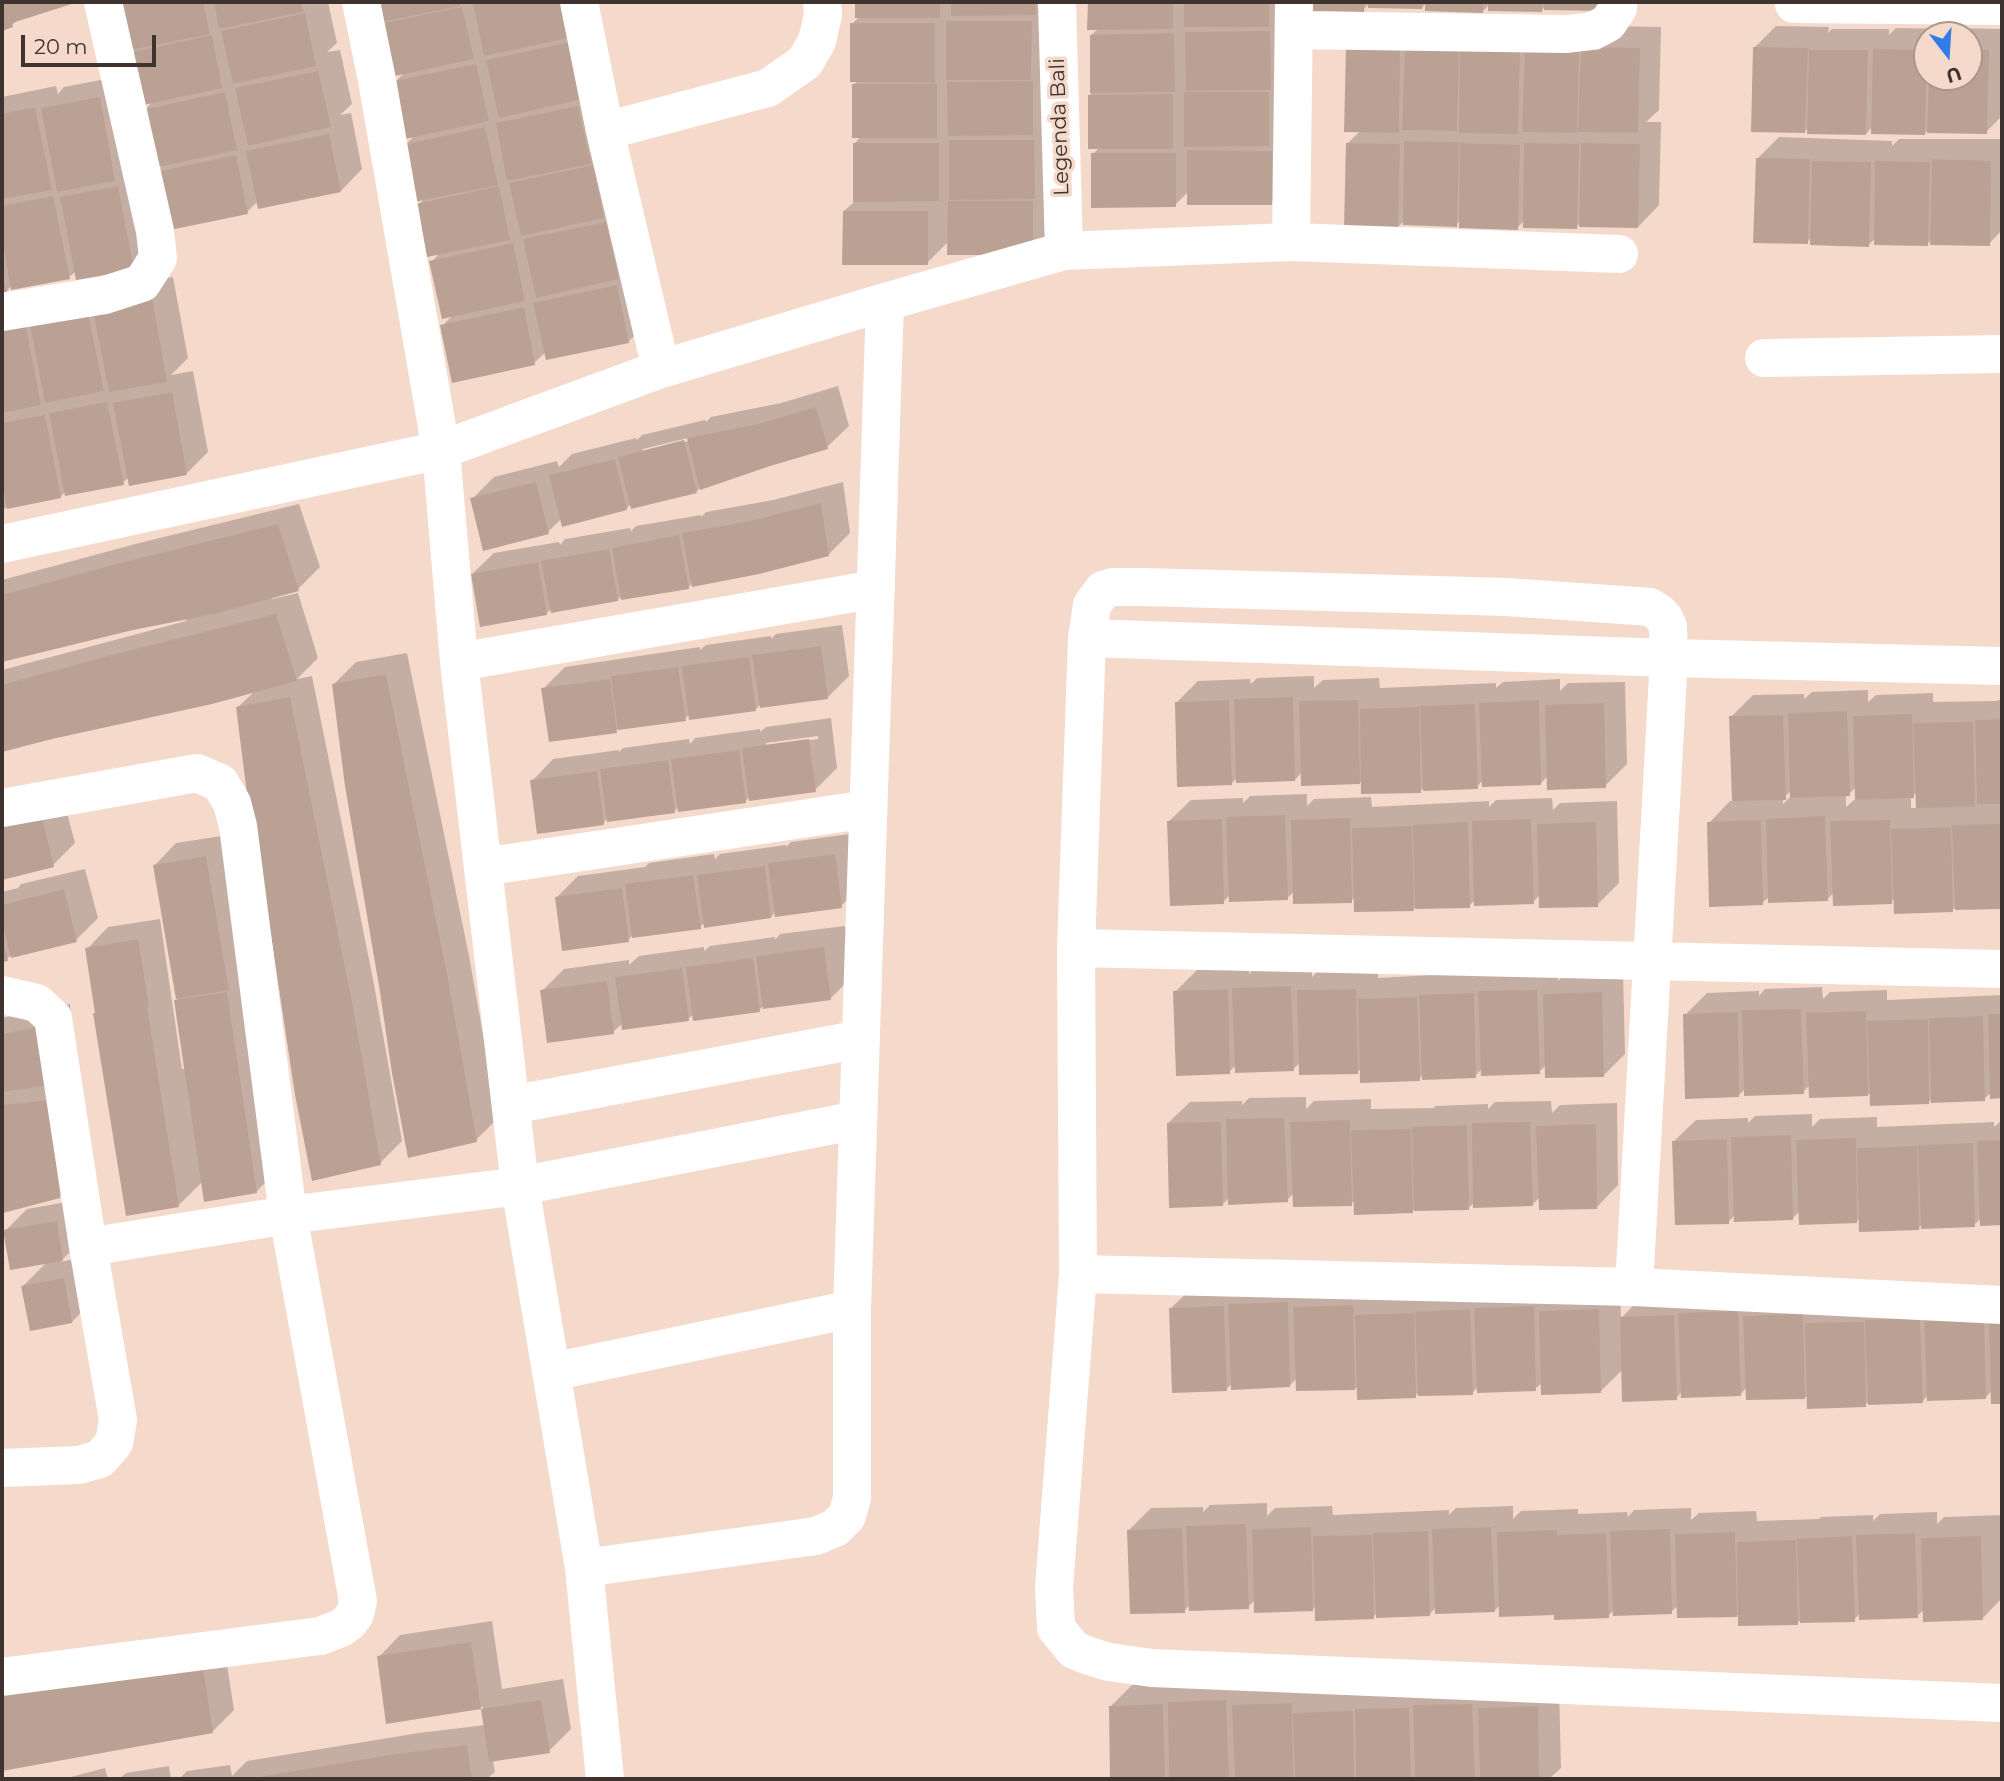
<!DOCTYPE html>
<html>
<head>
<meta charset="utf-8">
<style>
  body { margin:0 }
  #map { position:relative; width:2004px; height:1781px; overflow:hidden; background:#f5dacc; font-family:Montserrat,sans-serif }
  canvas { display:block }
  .frame { position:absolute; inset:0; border:4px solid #3e332e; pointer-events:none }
  .north { position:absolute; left:1913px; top:21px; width:70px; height:70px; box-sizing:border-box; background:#f5dacc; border:2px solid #ac978d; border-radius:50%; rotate:163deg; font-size:19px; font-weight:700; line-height:28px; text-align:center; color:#3e332e }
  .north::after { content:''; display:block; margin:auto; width:24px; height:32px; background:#337ce8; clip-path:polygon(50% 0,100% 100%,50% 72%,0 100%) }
  .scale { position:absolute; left:21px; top:35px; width:135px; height:32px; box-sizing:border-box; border:4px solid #3e332e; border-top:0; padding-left:9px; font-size:21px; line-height:24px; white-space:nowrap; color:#3e332e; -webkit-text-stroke:5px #f5dacc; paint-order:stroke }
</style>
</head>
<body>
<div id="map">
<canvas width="2004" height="1781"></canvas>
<div class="frame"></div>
<div class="north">U</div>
<div class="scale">20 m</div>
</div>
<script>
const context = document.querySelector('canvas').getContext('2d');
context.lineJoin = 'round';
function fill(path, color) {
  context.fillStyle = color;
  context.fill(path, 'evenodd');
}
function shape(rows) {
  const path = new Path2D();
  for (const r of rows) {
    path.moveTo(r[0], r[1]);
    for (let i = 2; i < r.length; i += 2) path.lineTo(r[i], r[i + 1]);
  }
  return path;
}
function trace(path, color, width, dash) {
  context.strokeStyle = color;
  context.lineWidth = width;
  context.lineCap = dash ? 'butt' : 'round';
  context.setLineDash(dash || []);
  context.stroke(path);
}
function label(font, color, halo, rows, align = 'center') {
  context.font = font + ' Montserrat,sans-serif';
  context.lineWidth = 7;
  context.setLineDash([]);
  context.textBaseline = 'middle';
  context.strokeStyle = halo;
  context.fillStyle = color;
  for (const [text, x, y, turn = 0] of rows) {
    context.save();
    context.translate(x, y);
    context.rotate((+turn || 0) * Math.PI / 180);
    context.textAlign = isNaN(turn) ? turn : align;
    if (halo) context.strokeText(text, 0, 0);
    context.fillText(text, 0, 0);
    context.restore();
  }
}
fill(shape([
  [2,2,74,2,19,19,12,25,2,29],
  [117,2,328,2,337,43,327,52,340,50,352,104,340,115,351,113,362,169,341,191,258,201,247,212,154,174,164,164,144,111,153,101,130,53,136,47],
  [374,2,586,2,650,320,628,342,546,352,534,363,442,326,453,315,431,262,440,253,418,205,424,199,404,146,414,136,395,82,404,73],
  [856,2,1053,2,1054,231,1032,253,949,241,927,263,844,211,855,201,855,143,861,136,853,85,858,81,852,24,860,16,856,16],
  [1089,2,1290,2,1293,181,1271,203,1188,192,1175,205,1093,154,1100,147,1089,95,1091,94,1091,35,1099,28,1089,28],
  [1311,2,1611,2,1546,5,1542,10,1490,4,1483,11,1426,3,1422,8,1369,4,1363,10],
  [1605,26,1661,27,1659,110,1646,122,1661,122,1659,205,1638,227,1581,222,1576,227,1525,220,1517,228,1461,220,1456,225,1405,220,1398,227,1347,144,1361,130,1348,48],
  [1776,26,1829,27,1828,33,1832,29,1889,29,1889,35,1896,28,1948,29,1948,33,1954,28,2002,29,2002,116,1986,132,1927,131,1925,133,1873,126,1866,134,1809,127,1805,131,1754,48],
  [1927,35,1969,35,1969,77,1927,77],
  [121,76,155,246,133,268,76,271,69,277,12,285,7,291,2,292,2,97,56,86,58,94,64,87],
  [1779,137,1892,141,1892,146,1899,139,2002,139,2002,230,1989,244,1932,240,1927,244,1876,238,1868,245,1812,237,1807,242,1757,159],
  [173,277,188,358,171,375,193,371,208,452,186,474,129,477,123,483,66,491,60,497,7,507,2,510,2,310],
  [838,386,849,426,827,447,700,488,697,491,632,507,631,504,626,509,561,519,548,532,472,499,494,477,557,461,559,467,572,454,636,438,637,440,642,435,705,420,706,422,711,417,781,403],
  [692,437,693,440,643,452,643,449],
  [843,482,850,533,828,555,693,582,688,588,622,595,618,600,552,608,546,614,472,574,494,553,559,542,560,545,565,539,630,528,631,531,636,526,701,515,701,517,706,512,773,500],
  [299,504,320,567,298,589,271,596,272,599,298,593,318,658,297,679,312,676,373,979,402,1141,380,1163,238,707,255,691,2,750,2,670,186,621,186,618,133,629,2,661,2,580,139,543],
  [842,625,849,676,827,698,761,704,756,709,690,714,685,719,619,728,616,731,543,689,565,667,700,647,700,650,706,645,771,636,771,639,776,634],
  [407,653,469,956,498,1118,476,1140,334,684,356,662],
  [1314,676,1314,688,1323,680,1379,678,1380,688,1496,683,1496,688,1503,682,1560,679,1560,691,1568,683,1625,682,1627,764,1605,786,1548,776,1540,784,1483,780,1477,787,1422,789,1420,791,1363,782,1302,784,1302,772,1295,780,1238,777,1231,784,1176,703,1198,681,1250,679,1251,684,1257,678],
  [1868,690,1868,702,1876,695,1933,693,1933,702,1996,701,2002,699,2002,907,1957,909,1957,906,1952,910,1895,898,1891,902,1834,892,1827,900,1770,896,1762,903,1709,823,1730,801,1733,801,1731,717,1753,695,1804,694,1804,699,1812,692],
  [1856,787,1857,800,1854,800,1846,807,1846,795,1849,794],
  [1791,791,1791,798,1788,798,1789,798,1783,804,1783,798],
  [1917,792,1918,808,1911,808,1911,797],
  [831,718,837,768,815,790,750,796,745,802,679,806,674,812,608,818,603,823,532,781,553,759,619,750,619,752,623,748,689,739,690,744,695,738,760,729,760,732,766,727],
  [818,736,818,739,766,746,766,743],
  [62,794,75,843,53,865,2,878,2,809],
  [1307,794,1307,806,1314,799,1371,797,1372,807,1489,801,1489,807,1496,800,1552,798,1553,810,1560,803,1617,801,1619,883,1597,905,1540,895,1533,902,1476,899,1469,906,1415,907,1413,909,1355,897,1351,901,1295,891,1287,898,1230,895,1223,902,1169,821,1191,800,1243,798,1243,803,1250,796],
  [857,833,863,884,841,906,776,911,771,917,705,922,700,927,632,936,628,940,556,898,578,876,645,867,649,863,714,854,715,859,720,854,786,845,786,847,791,842],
  [228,835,278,1170,256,1192,202,1182,179,1205,87,949,108,927,160,919,182,1070,186,1066,176,1001,178,999,155,865,176,843],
  [85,869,98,918,76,940,11,955,7,959,2,960,2,892,18,888,21,884],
  [845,926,852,977,830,999,765,1005,759,1010,694,1014,688,1019,623,1023,613,1032,542,991,564,969,629,960,629,965,639,956,704,947,704,951,710,946,775,937,775,940,780,934],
  [1312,965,1312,977,1320,969,1378,968,1378,978,1558,968,1558,981,1566,973,1623,971,1625,1054,1603,1076,1546,1065,1539,1072,1482,1069,1475,1076,1423,1075,1419,1079,1362,1068,1357,1072,1301,1062,1293,1069,1236,1065,1229,1072,1175,992,1197,970,1249,968,1249,974,1256,967],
  [1822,987,1823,999,1830,992,1887,990,1887,1000,2002,995,2002,1097,1992,1097,1992,1092,1984,1099,1933,1098,1929,1102,1871,1094,1811,1096,1810,1085,1803,1092,1746,1088,1739,1095,1685,1015,1707,993,1759,991,1759,996,1765,989],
  [70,1004,81,1174,60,1196,4,1211,2,1201,2,1018],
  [1306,1097,1306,1109,1314,1101,1371,1099,1371,1109,1434,1108,1435,1106,1488,1104,1488,1109,1495,1102,1551,1101,1552,1113,1560,1105,1617,1103,1618,1185,1597,1207,1540,1197,1533,1204,1475,1202,1468,1208,1414,1209,1412,1212,1355,1200,1351,1204,1294,1193,1287,1200,1229,1198,1223,1204,1168,1123,1190,1102,1242,1101,1242,1105,1249,1098],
  [1812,1114,1812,1127,1820,1119,1877,1117,1877,1127,1994,1122,1994,1127,2002,1120,2002,1223,1981,1224,1981,1218,1974,1225,1922,1224,1918,1229,1861,1217,1857,1221,1800,1211,1793,1218,1735,1215,1728,1222,1674,1141,1696,1120,1748,1118,1748,1123,1755,1116],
  [78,1200,84,1238,60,1262,85,1257,93,1300,72,1322,23,1286,47,1262,5,1231,27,1209],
  [1193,1287,1620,1288,1621,1318,1643,1296,2002,1294,2002,1402,1993,1402,1993,1390,1985,1398,1928,1395,1922,1402,1870,1401,1865,1405,1808,1397,1747,1398,1747,1387,1740,1395,1683,1391,1676,1398,1623,1369,1600,1392,1543,1382,1535,1389,1478,1387,1472,1393,1417,1394,1415,1396,1358,1388,1297,1390,1297,1378,1290,1385,1233,1383,1226,1389,1171,1308],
  [1267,1503,1267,1516,1275,1508,1332,1506,1333,1515,1449,1510,1449,1515,1456,1508,1513,1506,1513,1519,1521,1511,1578,1509,1578,1514,1627,1512,1628,1517,1634,1510,1691,1508,1691,1520,1699,1513,1756,1511,1757,1521,1819,1519,1821,1517,1873,1515,1873,1521,1880,1514,1937,1512,1937,1524,1944,1517,2002,1515,2002,1598,1982,1619,1925,1609,1917,1616,1860,1613,1854,1620,1799,1621,1797,1623,1740,1615,1679,1617,1679,1605,1671,1612,1614,1610,1608,1616,1556,1614,1501,1604,1494,1611,1436,1607,1430,1614,1377,1613,1373,1617,1316,1606,1312,1610,1255,1600,1248,1607,1190,1605,1184,1611,1129,1530,1151,1508,1203,1507,1203,1512,1210,1505],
  [492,1621,502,1689,563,1679,571,1729,549,1751,493,1760,495,1772,487,1779,179,1779,187,1771,230,1765,232,1776,247,1761,419,1733,485,1725,483,1707,388,1722,379,1657,400,1635],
  [223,1639,234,1710,212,1732,2,1769,2,1673],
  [1247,1679,1248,1692,1256,1684,1559,1685,1561,1768,1549,1779,1236,1779,1236,1776,1233,1779,1112,1779,1111,1706,1132,1685],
  [169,1766,171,1779,119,1779,126,1773],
  [105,1768,108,1779,63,1779]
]), '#0003');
fill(shape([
  [2,2,78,2,12,23,13,27,2,31],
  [116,2,203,2,210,34,126,51],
  [214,2,301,2,303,12,219,29],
  [373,2,460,2,460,6,377,23],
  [476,2,560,2,568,38,484,56,473,3],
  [855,2,940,2,940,18,855,18],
  [951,2,1036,2,1036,15,951,16],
  [1088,2,1173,2,1173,29,1087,30],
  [1184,2,1269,2,1269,27,1184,27],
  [1309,2,1364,2,1364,12,1309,11],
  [1368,2,1423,2,1422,9,1368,8],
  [1425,2,1484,2,1483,13,1425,11],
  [1488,2,1543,2,1542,12,1488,11],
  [1544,2,1604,2,1604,11,1544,10],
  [462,7,474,59,390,77,379,24],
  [305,13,316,66,233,84,221,31],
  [946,21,1032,21,1031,80,946,80],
  [850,23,935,23,935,83,850,82],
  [1270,31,1271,90,1186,91,1185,32],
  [1174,33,1175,92,1090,93,1090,35],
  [212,35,222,88,139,106,128,53],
  [570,42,582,99,499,118,486,60],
  [1405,45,1459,47,1457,131,1402,130],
  [1581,47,1640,48,1638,133,1578,132],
  [1753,47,1808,48,1805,133,1751,132],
  [1346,48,1400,49,1399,133,1344,132],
  [1460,48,1520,49,1518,134,1459,133],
  [1525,48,1579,48,1577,133,1522,132],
  [1873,49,1927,50,1925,135,1871,134],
  [1809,50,1868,50,1866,135,1807,134],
  [1969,50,1989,50,1987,134,1927,133,1929,77,1969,77],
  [476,64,489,121,405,139,393,81],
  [318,71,331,127,248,146,235,88],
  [1033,81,1033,135,948,136,947,82],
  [852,84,937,84,937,138,852,138],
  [225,92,237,150,154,168,142,110],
  [1184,92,1269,92,1269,146,1184,147],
  [1173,94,1173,149,1088,149,1088,95],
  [100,97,115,181,57,192,41,108],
  [578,106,591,164,507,181,496,123],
  [35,107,52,190,2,199,2,114],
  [485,127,498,185,414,202,402,145],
  [329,134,341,192,258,209,246,151],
  [949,140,1034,140,1035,199,949,200],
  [1404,141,1459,142,1457,227,1403,225],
  [853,143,939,143,939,201,853,202],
  [1346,143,1400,144,1398,229,1344,228],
  [1460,143,1520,145,1518,230,1459,228],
  [1524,143,1579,144,1577,229,1523,228],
  [1581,143,1640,144,1638,228,1579,227],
  [1187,150,1272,151,1272,205,1187,205],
  [1091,153,1176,153,1176,207,1091,208],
  [236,155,248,214,165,231,152,173],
  [1756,158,1810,159,1808,244,1753,243],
  [1932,159,1991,161,1990,246,1930,245],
  [1812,161,1871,162,1869,247,1810,245],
  [1875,161,1930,162,1928,246,1874,245],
  [593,165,604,218,521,236,509,183],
  [118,186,134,270,76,280,60,197],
  [499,186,510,240,427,257,416,204],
  [53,196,70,279,11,290,2,238,2,206],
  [948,201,1033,201,1033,255,947,255],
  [843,211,928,211,928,265,842,265],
  [606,222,619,279,536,298,523,239],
  [513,243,525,301,442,319,429,261],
  [2,270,7,293,2,294],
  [617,285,629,343,546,360,533,303],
  [152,298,167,382,109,392,93,310],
  [524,307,535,365,452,383,440,325],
  [87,308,104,391,45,403,29,319],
  [25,322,41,405,2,413,2,327],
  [172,392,187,475,129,486,113,403],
  [107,402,124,485,65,496,49,413],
  [816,407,828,449,770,466,700,490,687,438,758,424],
  [45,415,61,498,7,509,2,480,2,423],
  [684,440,697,493,631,509,618,457],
  [615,459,627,510,562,527,549,475],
  [536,482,549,534,483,551,470,498],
  [821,503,829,556,759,574,692,587,682,533,750,521],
  [278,524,299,591,214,614,133,630,2,662,2,595,116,564],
  [679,535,689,589,621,600,612,548],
  [609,549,618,601,551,613,541,561],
  [538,562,547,615,480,627,471,574],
  [276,614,297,681,212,704,52,739,2,752,2,685,115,654],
  [821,646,828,699,760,708,752,655],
  [749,657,756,711,689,720,682,666],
  [678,667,686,721,618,730,611,676],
  [386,674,448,979,477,1142,408,1158,392,1073,380,992,345,786,332,684],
  [610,679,617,733,549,742,541,688],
  [290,697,352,1002,381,1165,312,1181,295,1095,271,935,249,810,236,707],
  [1293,697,1295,781,1236,783,1234,699],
  [1229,700,1232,785,1177,787,1175,702],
  [1358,700,1360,784,1301,786,1299,701],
  [1539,700,1541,785,1482,787,1479,703],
  [1604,703,1606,788,1547,790,1545,705],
  [1475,704,1478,789,1423,791,1420,706],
  [1419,707,1421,793,1361,794,1360,709],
  [1847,711,1850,796,1790,798,1788,713],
  [1912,714,1914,798,1855,800,1853,716],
  [1783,715,1786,800,1732,801,1729,716],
  [2002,719,2002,804,1977,804,1975,720],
  [1973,722,1975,807,1916,808,1913,723],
  [809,739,816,792,749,801,742,748],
  [739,750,746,803,678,812,671,759],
  [668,760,675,813,607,822,600,769],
  [597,771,604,825,537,834,530,780],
  [41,814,54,867,2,880,2,824],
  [1285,815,1288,900,1229,902,1226,817],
  [1825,816,1828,901,1768,903,1766,819],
  [1350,818,1352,903,1293,904,1291,820],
  [1222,819,1224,904,1170,906,1167,821],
  [1531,819,1534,904,1474,906,1472,821],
  [1761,820,1763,905,1709,907,1707,822],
  [1890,820,1892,904,1833,906,1830,821],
  [1468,822,1470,908,1415,909,1413,825],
  [1596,822,1598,907,1539,908,1537,824],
  [2002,824,2002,909,1955,910,1952,825],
  [1412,826,1414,911,1354,912,1352,828],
  [1951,827,1953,912,1894,914,1891,829],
  [835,854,842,908,775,917,768,863],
  [206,856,229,990,176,999,153,865],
  [765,866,771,918,704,928,697,875],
  [693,875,701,929,632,938,625,884],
  [622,888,629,942,562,951,555,897],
  [64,889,77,942,11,958,2,922,2,905],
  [2,939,8,961,2,962],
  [138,939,149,1006,147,1007,179,1207,126,1216,93,1013,95,1013,85,948],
  [824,947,831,1000,763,1009,756,956],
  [753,958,760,1012,693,1021,686,967],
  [682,968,689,1021,622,1030,615,977],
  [607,981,614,1034,547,1043,540,990],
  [1291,986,1294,1071,1235,1073,1232,988],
  [1228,989,1230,1074,1176,1076,1173,991],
  [1356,989,1358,1074,1299,1075,1297,990],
  [1537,990,1540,1074,1481,1076,1478,991],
  [227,992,257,1193,204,1202,174,1000],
  [1602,992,1604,1077,1545,1078,1543,994],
  [1474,993,1476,1078,1422,1080,1419,995],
  [1417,997,1420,1081,1360,1083,1358,999],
  [1801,1009,1804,1094,1744,1096,1742,1010],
  [1866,1011,1868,1096,1809,1098,1806,1013],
  [1738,1012,1739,1097,1685,1099,1683,1014],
  [1988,1014,2002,1014,2002,1098,1990,1099],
  [1983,1016,1985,1101,1931,1103,1929,1018],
  [1928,1019,1929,1104,1870,1106,1867,1021],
  [49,1025,52,1085,2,1092,2,1034],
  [49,1100,60,1198,3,1213,2,1105],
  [1284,1118,1288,1202,1228,1205,1226,1119],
  [1350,1120,1352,1206,1293,1207,1290,1122],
  [1221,1122,1223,1206,1169,1208,1167,1123],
  [1530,1122,1533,1206,1473,1208,1472,1123],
  [1596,1124,1597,1209,1539,1210,1536,1126],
  [1467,1125,1469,1210,1414,1211,1412,1127],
  [1411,1129,1413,1213,1354,1215,1351,1130],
  [1791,1135,1793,1220,1734,1222,1731,1137],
  [1856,1138,1857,1223,1799,1225,1796,1140],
  [1727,1139,1729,1224,1675,1225,1672,1141],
  [2002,1140,2002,1225,1980,1226,1977,1141],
  [1973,1143,1975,1227,1921,1229,1918,1145],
  [1917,1146,1919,1230,1859,1232,1857,1148],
  [57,1221,63,1261,10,1270,3,1230],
  [64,1278,72,1323,30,1331,21,1286],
  [1288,1302,1290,1387,1231,1390,1228,1304],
  [1353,1305,1355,1390,1296,1391,1293,1307],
  [1224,1306,1227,1391,1172,1393,1169,1308],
  [1534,1306,1536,1391,1477,1393,1474,1308],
  [1470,1309,1473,1395,1418,1396,1415,1312],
  [1599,1309,1601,1393,1541,1395,1539,1311],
  [1738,1311,1741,1396,1681,1398,1678,1313],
  [1414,1313,1416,1398,1357,1400,1355,1315],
  [1803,1314,1805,1399,1746,1400,1743,1316],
  [1674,1315,1677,1400,1622,1402,1620,1317],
  [1984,1315,1986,1399,1927,1401,1924,1317],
  [1920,1318,1923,1403,1868,1405,1865,1320],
  [2002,1319,2002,1404,1991,1404,1989,1320],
  [1864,1322,1866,1407,1807,1409,1805,1323],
  [1246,1524,1249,1609,1189,1611,1186,1526],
  [1311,1527,1313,1611,1254,1613,1252,1529],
  [1491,1527,1495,1612,1435,1614,1432,1529],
  [1182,1528,1185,1613,1130,1614,1127,1530],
  [1670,1529,1672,1614,1613,1616,1610,1531],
  [1557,1530,1557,1535,1606,1533,1609,1618,1554,1620,1554,1615,1499,1617,1497,1532],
  [1428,1531,1430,1616,1376,1618,1373,1533],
  [1735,1532,1737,1617,1677,1618,1675,1534],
  [1915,1533,1918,1618,1859,1620,1856,1535],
  [1372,1535,1374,1619,1315,1621,1313,1536],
  [1852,1536,1855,1622,1800,1623,1797,1539],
  [1981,1536,1983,1620,1923,1622,1921,1538],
  [1796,1540,1798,1625,1738,1626,1737,1542],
  [471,1642,481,1709,541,1700,550,1753,489,1762,481,1709,386,1724,377,1656],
  [202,1660,213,1733,2,1771,2,1691],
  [1226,1700,1229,1779,1169,1779,1168,1702],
  [1292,1703,1293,1779,1235,1779,1232,1705],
  [1163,1704,1165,1779,1110,1779,1109,1706],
  [1472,1704,1475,1779,1415,1779,1413,1705],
  [1538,1706,1539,1779,1480,1779,1478,1708],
  [1409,1708,1411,1779,1356,1779,1355,1709],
  [1353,1711,1354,1779,1295,1779,1293,1713],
  [467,1745,472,1779,253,1779,253,1778,396,1754]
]), '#baa194');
trace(shape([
  [361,2,377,80,441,450,459,662,520,1186,584,1568,605,1779],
  [579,2,605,131,661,369],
  [1057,2,1064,251],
  [1794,4,2002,6],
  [1295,30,1567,34,1593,31,1608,23,1618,8,1618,2],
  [605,131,768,88,805,62,817,41,823,15,822,2],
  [1291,242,1294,2],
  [2,312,105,295,142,283,158,258,155,231,103,2],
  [1764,358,2002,354],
  [2,544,441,450,661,369,885,302,1064,251,1291,242,1619,254],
  [1087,638,1669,658,2002,666],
  [459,662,876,589],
  [2,808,197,773,220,783,232,803,238,826,288,1215,358,1601,355,1614,349,1622,341,1628,320,1636,2,1677],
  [483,867,868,809],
  [1076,948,2002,969],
  [2,995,37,1003,53,1018,88,1247,118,1420,114,1443,100,1459,79,1465,2,1468],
  [511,1105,861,1039],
  [88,1247,288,1215,520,1186,858,1120],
  [1078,1274,1634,1287,2002,1305],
  [1634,1287,1669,658,1668,627,1664,618,1658,612,1650,607,1637,606,1507,597,1144,587,1113,587,1103,590,1092,605,1087,638,1076,948,1078,1274,1054,1588,1056,1628,1074,1650,1089,1656,1109,1662,1152,1668,2002,1703],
  [551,1372,852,1309],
  [584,1568,816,1536,835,1528,847,1516,852,1498,852,1309,885,302]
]), '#fff', 38);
label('21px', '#3e332e', '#f5dacc', [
  ["Legenda Bali",1060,127,-92]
]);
</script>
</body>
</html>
